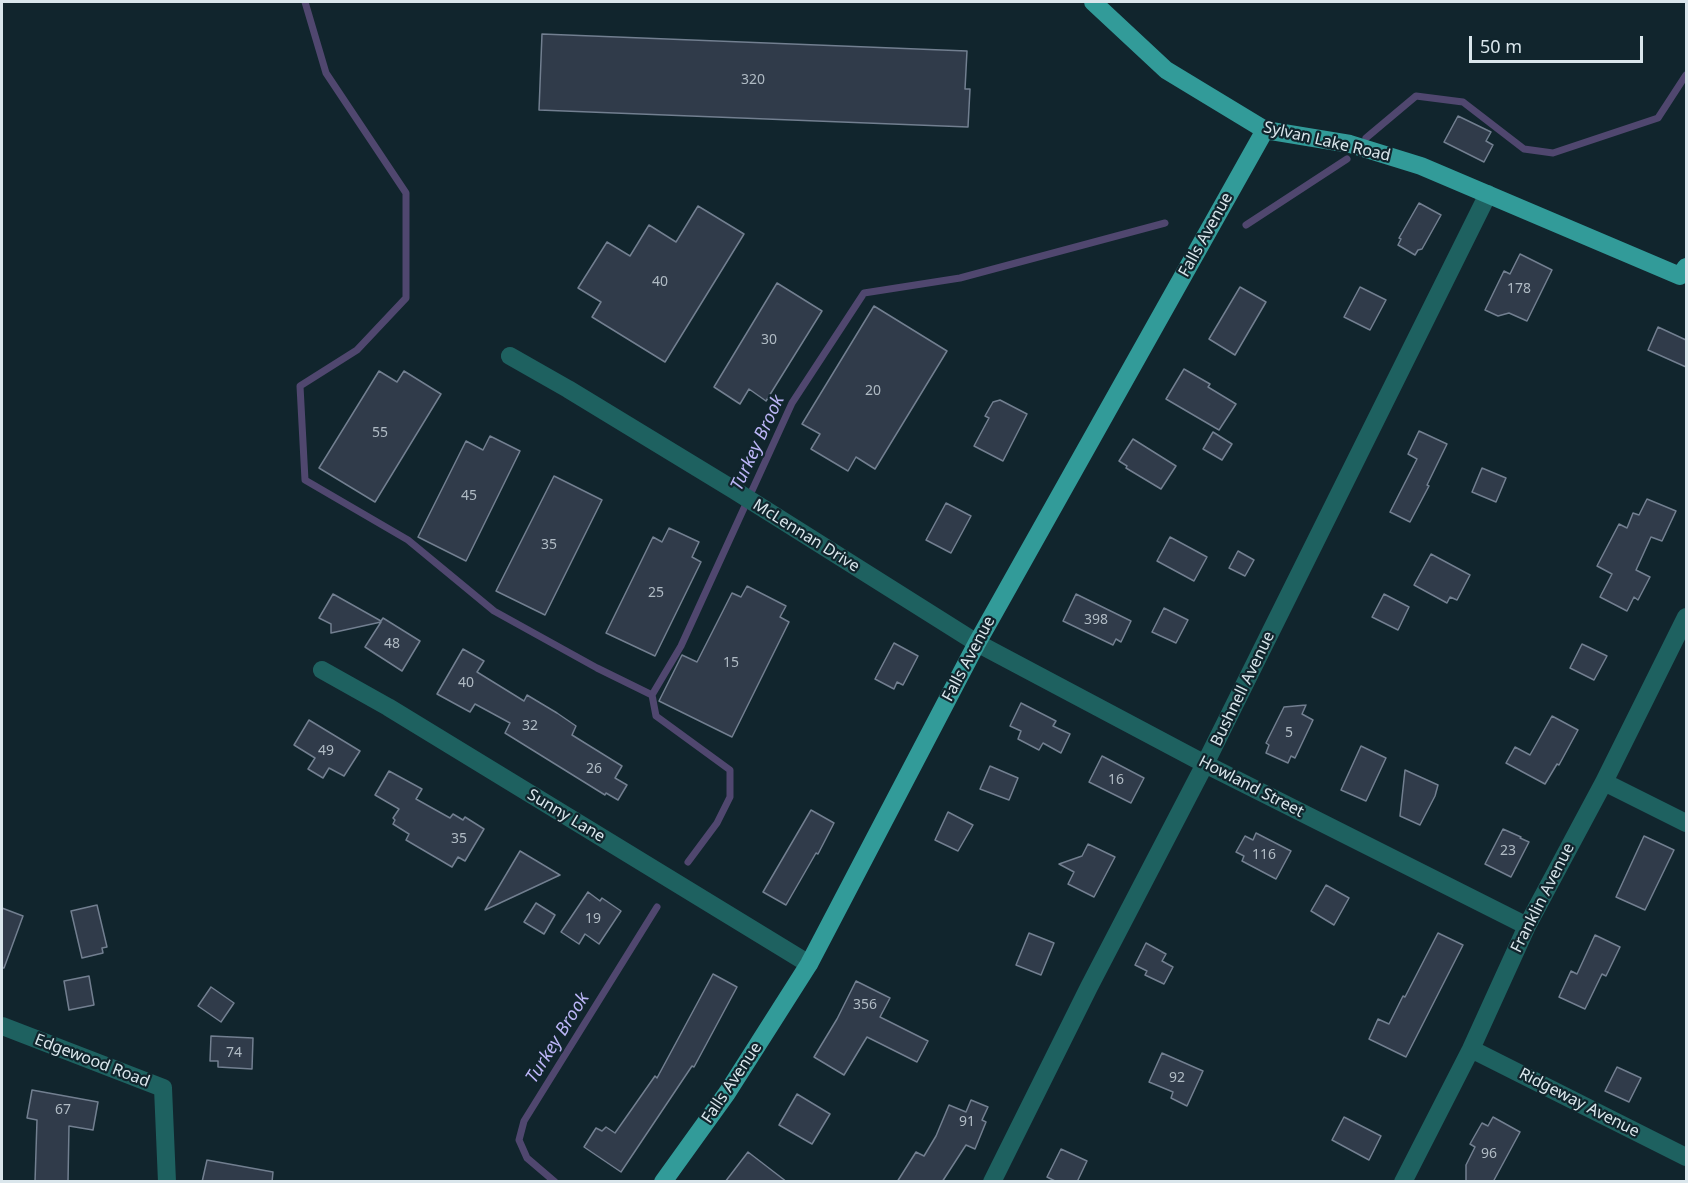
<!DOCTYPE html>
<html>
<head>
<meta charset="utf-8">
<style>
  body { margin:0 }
  #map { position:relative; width:1688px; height:1183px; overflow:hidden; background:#11252d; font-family:"Noto Sans",sans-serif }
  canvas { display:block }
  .frame { position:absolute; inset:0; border:3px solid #dae6ec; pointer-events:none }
  .scale { position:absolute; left:1469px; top:36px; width:174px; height:27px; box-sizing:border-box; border:3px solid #dae6ec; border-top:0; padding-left:8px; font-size:18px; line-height:21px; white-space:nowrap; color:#dae6ec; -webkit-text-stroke:4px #11252d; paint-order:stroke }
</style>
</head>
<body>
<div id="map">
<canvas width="1688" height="1183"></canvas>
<div class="frame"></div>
<div class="scale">50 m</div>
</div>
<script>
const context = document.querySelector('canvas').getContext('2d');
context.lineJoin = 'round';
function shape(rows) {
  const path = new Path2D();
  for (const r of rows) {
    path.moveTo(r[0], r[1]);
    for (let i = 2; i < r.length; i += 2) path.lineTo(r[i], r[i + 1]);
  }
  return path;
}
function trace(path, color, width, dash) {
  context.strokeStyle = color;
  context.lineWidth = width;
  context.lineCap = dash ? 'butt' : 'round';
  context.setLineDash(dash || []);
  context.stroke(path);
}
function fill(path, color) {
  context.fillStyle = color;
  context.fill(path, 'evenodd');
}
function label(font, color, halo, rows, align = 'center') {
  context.font = font + ' "Noto Sans",sans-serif';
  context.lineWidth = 4.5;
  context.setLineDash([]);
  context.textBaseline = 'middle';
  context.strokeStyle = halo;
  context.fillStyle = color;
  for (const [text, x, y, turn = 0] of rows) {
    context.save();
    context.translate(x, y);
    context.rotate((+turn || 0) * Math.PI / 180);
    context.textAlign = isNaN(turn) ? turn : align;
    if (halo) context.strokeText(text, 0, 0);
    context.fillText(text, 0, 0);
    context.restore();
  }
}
trace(shape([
  [305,2,326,73,406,193,406,298,357,350,300,386,305,480,408,540,494,611,597,668,652,695],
  [1366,138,1416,96,1463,102,1524,149,1553,153,1658,118,1686,75],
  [1246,225,1347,159],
  [688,862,717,823,730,797,730,770,656,716,652,695,681,646,792,403,864,293,960,278,1165,223],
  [555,1182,527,1158,519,1140,524,1121,657,907]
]), '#50476f', 7);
const building = shape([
  [542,34,967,51,965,89,970,89,968,127,539,110,542,34],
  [1458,116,1491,132,1486,141,1493,145,1484,162,1444,142,1458,116],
  [1419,203,1441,215,1422,249,1418,250,1415,255,1398,245,1401,239,1399,238,1419,203],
  [698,206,744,234,665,362,592,317,601,302,578,288,607,242,630,256,649,225,676,242,698,206],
  [1520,254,1552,270,1527,321,1509,313,1498,316,1485,310,1504,271,1510,274,1520,254],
  [777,283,822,311,766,401,749,389,740,404,714,387,777,283],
  [1240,287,1266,302,1235,355,1209,339,1240,287],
  [1360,287,1386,300,1370,330,1344,317,1360,287],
  [874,306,947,351,875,469,856,457,848,471,811,449,820,434,802,424,874,306],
  [1658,327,1686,340,1686,367,1648,350,1658,327],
  [1184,369,1210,384,1208,387,1236,404,1219,430,1166,399,1184,369],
  [379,371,397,382,404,371,441,394,375,502,319,468,379,371],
  [1000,400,1027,414,1003,461,974,446,989,418,985,416,993,402,1000,400],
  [1419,431,1447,444,1427,485,1429,486,1410,522,1390,512,1417,459,1408,454,1419,431],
  [1213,432,1232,444,1222,460,1203,449,1213,432],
  [490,436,520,451,466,561,418,537,466,441,483,450,490,436],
  [1133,439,1176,466,1161,489,1126,468,1127,466,1119,461,1133,439],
  [1482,468,1506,478,1496,502,1472,492,1482,468],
  [554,476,602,500,545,615,496,591,554,476],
  [1647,499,1676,511,1662,541,1651,537,1636,570,1650,577,1638,600,1634,597,1627,611,1600,597,1612,574,1597,566,1619,524,1627,528,1633,513,1639,515,1647,499],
  [946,503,971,516,951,553,926,540,946,503],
  [669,528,699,542,692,557,701,562,655,656,606,633,653,537,662,542,669,528],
  [1170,537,1207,557,1194,581,1157,561,1170,537],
  [1238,551,1254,560,1245,576,1229,568,1238,551],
  [1431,554,1470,575,1457,600,1450,597,1447,603,1414,585,1431,554],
  [747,586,786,606,780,617,789,622,732,737,659,701,682,655,697,662,732,593,741,597,747,586],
  [333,594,381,621,383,618,420,641,402,671,365,647,381,622,331,633,331,624,319,618,333,594],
  [1076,594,1131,621,1121,642,1116,639,1113,645,1063,621,1076,594],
  [1384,594,1409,607,1398,630,1372,617,1384,594],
  [1164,608,1188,620,1176,643,1152,632,1164,608],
  [894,643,918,656,903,685,897,682,894,689,875,679,894,643],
  [1582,644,1607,656,1594,680,1570,668,1582,644],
  [463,649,484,661,477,672,524,701,527,695,557,713,576,726,572,735,622,766,615,778,627,785,618,800,606,793,605,795,505,733,510,723,475,704,470,712,437,694,463,649],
  [1021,703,1056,721,1053,726,1070,734,1061,753,1043,743,1039,750,1018,739,1021,731,1010,726,1021,703],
  [1306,705,1302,714,1313,720,1295,758,1291,756,1288,763,1266,753,1269,745,1266,743,1284,707,1306,705],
  [1552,716,1578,730,1559,765,1557,764,1545,784,1506,763,1515,747,1530,755,1552,716],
  [309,720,360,751,344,776,329,768,323,778,308,769,315,758,294,745,309,720],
  [1361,746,1386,758,1366,801,1341,790,1361,746],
  [1102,756,1144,778,1131,803,1089,782,1102,756],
  [990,766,1018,778,1009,800,980,789,990,766],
  [1405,770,1438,785,1435,796,1420,825,1400,816,1405,770],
  [389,771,422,789,416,799,450,818,453,814,463,820,465,817,484,829,465,861,458,857,452,867,406,840,409,834,393,824,395,820,393,818,399,809,375,795,389,771],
  [811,810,834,823,818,854,816,853,786,905,763,892,811,810],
  [948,812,973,825,958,851,935,840,948,812],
  [1503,829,1521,837,1520,838,1529,842,1511,877,1485,864,1503,829],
  [1256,833,1291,851,1276,879,1242,861,1244,856,1236,852,1245,836,1253,840,1256,833],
  [1644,836,1674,850,1645,910,1616,897,1644,836],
  [1088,844,1115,857,1094,897,1068,884,1074,872,1059,864,1082,856,1088,844],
  [520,851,560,875,485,910,520,851],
  [1326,885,1349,898,1334,925,1311,911,1326,885],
  [588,892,600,901,602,898,621,911,599,944,585,934,579,944,561,932,588,892],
  [536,903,555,915,544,934,524,922,536,903],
  [97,905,107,947,102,948,103,953,82,958,71,911,97,905],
  [2,908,23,916,4,968,2,968,2,908],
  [1029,933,1054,943,1041,975,1016,965,1029,933],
  [1438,933,1463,945,1406,1057,1369,1039,1378,1019,1389,1024,1403,996,1405,997,1438,933],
  [1595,935,1620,947,1606,976,1602,974,1585,1009,1559,997,1571,971,1577,974,1595,935],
  [1146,943,1166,954,1162,961,1173,967,1164,984,1145,975,1147,971,1135,965,1146,943],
  [713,974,737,987,694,1067,692,1066,621,1172,584,1147,596,1128,602,1131,606,1127,615,1133,655,1076,657,1078,713,974],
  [89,976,94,1005,69,1010,64,981,89,976],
  [856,981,890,998,880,1017,928,1041,917,1062,867,1037,844,1075,814,1057,837,1019,856,981],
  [211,987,234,1003,221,1022,198,1006,211,987],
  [211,1036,253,1038,252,1069,218,1067,218,1061,210,1061,211,1036],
  [1162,1053,1203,1071,1187,1106,1171,1098,1173,1092,1149,1082,1162,1053],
  [1617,1067,1641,1078,1629,1102,1605,1091,1617,1067],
  [32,1090,98,1102,93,1130,69,1126,68,1182,35,1182,37,1120,27,1118,32,1090],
  [797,1094,830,1114,812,1144,779,1125,797,1094],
  [971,1100,988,1107,982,1120,986,1122,975,1149,966,1145,942,1182,897,1182,916,1152,924,1156,936,1136,949,1105,966,1112,971,1100],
  [1344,1117,1381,1136,1369,1160,1332,1140,1344,1117],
  [1493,1117,1520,1132,1493,1182,1466,1182,1466,1165,1475,1147,1470,1144,1482,1123,1488,1126,1493,1117],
  [1061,1149,1087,1161,1077,1182,1057,1182,1047,1177,1061,1149],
  [748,1152,787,1182,725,1182,748,1152],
  [207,1160,273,1172,272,1182,202,1182,207,1160]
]);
fill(building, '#303b4a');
trace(building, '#727f90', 1.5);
trace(shape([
  [510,356,568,389,734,490,977,643,1205,764,1527,926],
  [322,670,388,707,809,964],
  [1604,782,1686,823],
  [2,1026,163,1088,167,1182],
  [1471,1049,1686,1157],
  [992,1182,1089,987,1205,764,1488,194],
  [1403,1182,1471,1049,1527,926,1604,782,1686,617]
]), '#1e6160', 18);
trace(shape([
  [1093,2,1166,70,1265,130,1350,144,1421,166,1680,276,1686,267],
  [663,1182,727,1093,809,964,977,643,1265,130]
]), '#329b99', 18);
label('14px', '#b0bbc4', null, [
  ["320",753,80],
  ["40",660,282],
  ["178",1519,289],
  ["30",769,340],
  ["20",873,391],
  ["55",380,433],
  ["45",469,496],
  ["35",549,545],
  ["25",656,593],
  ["398",1096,620],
  ["48",392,644],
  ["15",731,663],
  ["40",466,683],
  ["32",530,726],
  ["5",1289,733],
  ["49",326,751],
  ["26",594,769],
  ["16",1116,780],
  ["35",459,839],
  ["23",1508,851],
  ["116",1264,855],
  ["19",593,919],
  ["356",865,1005],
  ["74",234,1053],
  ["92",1177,1078],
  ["67",63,1110],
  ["91",967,1122],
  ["96",1489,1154]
]);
label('16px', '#dae6ec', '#11252d', [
  ["Sylvan Lake Road",1327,142,13],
  ["Falls Avenue",1206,235,-61],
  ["McLennan Drive",806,536,32],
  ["Falls Avenue",969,659,-62],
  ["Bushnell Avenue",1243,689,-64],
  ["Howland Street",1251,787,27],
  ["Sunny Lane",566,816,31],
  ["Franklin Avenue",1543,898,-63],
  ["Edgewood Road",92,1061,21],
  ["Falls Avenue",732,1083,-56],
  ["Ridgeway Avenue",1579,1103,27]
]);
label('italic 18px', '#bbb5f6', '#11252d', [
  ["Turkey Brook",758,443,-65],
  ["Turkey Brook",558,1038,-58]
]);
</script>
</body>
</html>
